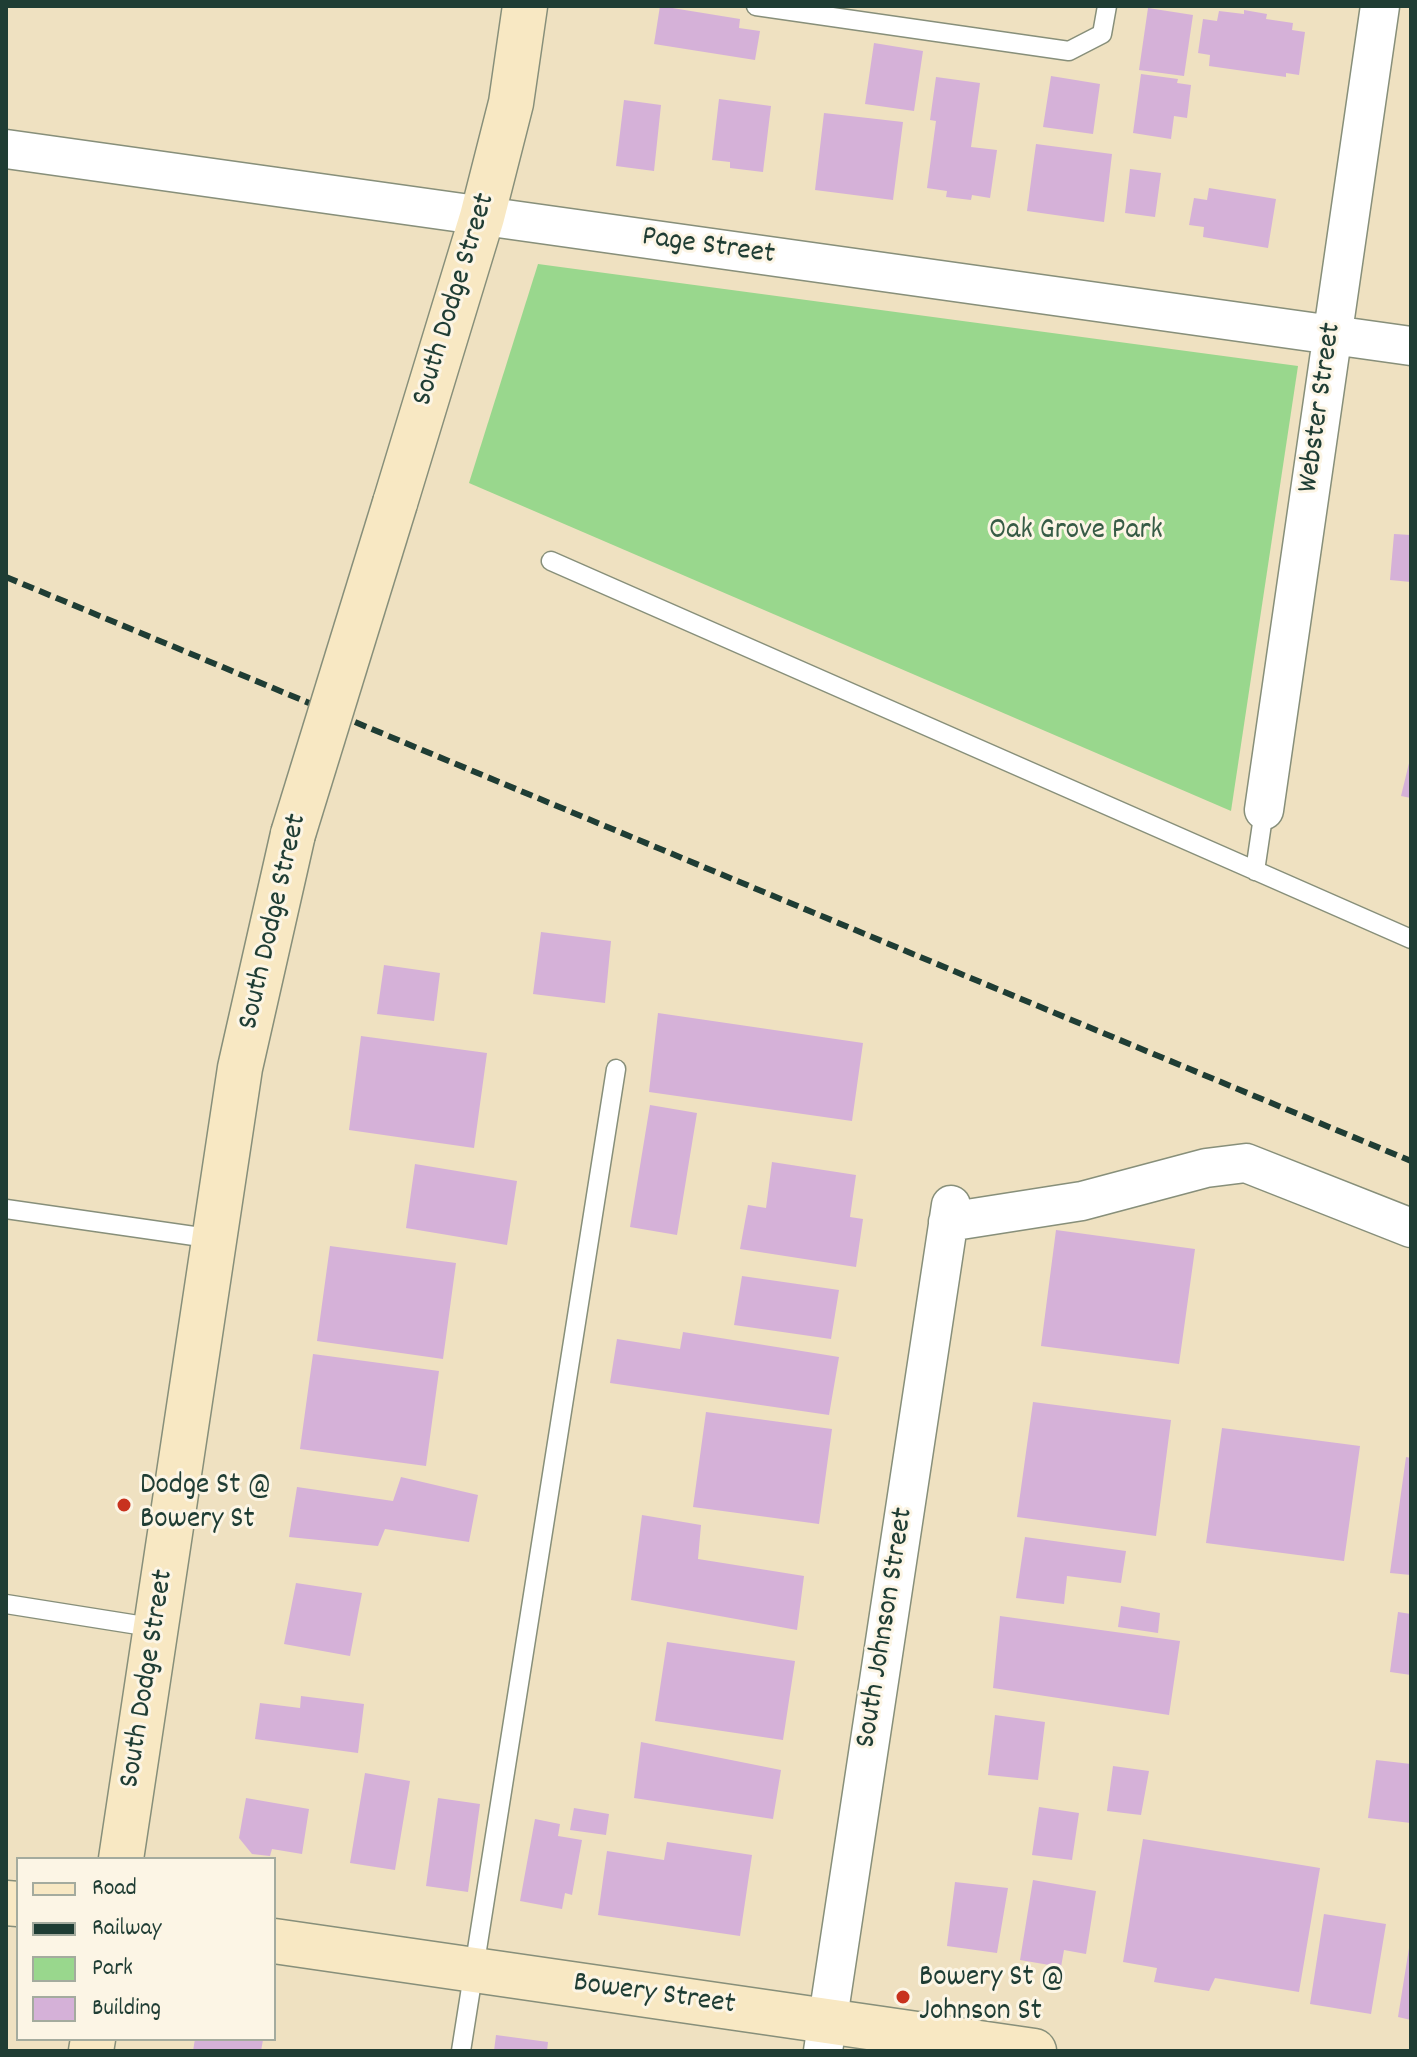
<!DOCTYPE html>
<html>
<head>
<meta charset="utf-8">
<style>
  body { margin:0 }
  #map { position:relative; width:1417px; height:2057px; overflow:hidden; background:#efe1c1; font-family:Dekko,sans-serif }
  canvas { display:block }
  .frame { position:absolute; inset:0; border:8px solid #1f3d34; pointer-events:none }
  .legend { position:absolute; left:16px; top:1857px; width:260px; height:184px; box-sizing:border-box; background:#fcf5e5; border:2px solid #a4ab9e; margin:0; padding:10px 14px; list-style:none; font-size:24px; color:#1f3d34 }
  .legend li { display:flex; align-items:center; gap:16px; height:40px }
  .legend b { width:40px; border:2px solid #a4ab9e }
</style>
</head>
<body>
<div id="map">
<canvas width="1417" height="2057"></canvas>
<div class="frame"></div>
<ul class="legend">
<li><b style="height:10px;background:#f8e8c3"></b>Road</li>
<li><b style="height:10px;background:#1f3d34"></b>Railway</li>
<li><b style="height:22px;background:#99d78d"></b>Park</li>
<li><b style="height:22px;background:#d5b1d8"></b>Building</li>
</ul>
</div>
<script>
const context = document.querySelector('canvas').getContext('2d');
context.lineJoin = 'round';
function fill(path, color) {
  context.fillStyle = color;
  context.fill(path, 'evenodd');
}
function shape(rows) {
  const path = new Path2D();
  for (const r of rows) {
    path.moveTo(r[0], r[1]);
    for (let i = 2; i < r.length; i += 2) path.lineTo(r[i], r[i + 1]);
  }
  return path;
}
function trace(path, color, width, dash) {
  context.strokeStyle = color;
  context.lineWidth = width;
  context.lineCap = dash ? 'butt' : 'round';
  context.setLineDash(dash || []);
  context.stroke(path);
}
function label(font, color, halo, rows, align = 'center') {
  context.font = font + ' Dekko,sans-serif';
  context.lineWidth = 6;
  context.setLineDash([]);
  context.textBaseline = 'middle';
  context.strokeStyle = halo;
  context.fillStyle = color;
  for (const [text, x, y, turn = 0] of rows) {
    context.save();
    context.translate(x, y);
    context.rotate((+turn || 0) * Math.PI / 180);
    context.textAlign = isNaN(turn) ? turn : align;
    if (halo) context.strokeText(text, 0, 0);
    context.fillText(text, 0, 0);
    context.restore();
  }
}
fill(shape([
  [538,264,1298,366,1231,811,469,483]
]), '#99d78d');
fill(shape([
  [660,6,740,19,739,28,760,31,755,60,654,44],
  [1148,8,1193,15,1184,76,1139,70],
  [1244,10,1267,14,1266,19,1293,23,1292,30,1305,32,1299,75,1286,73,1286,77,1209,66,1210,55,1198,53,1203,19,1217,21,1219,11,1244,14],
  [874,43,923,51,914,111,865,104],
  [1141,74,1178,79,1177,83,1191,85,1187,118,1174,116,1171,139,1133,133],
  [1051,76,1100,84,1093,134,1043,127],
  [936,77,980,83,971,147,997,150,990,198,972,195,971,200,946,197,947,191,927,188,936,121,930,120],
  [719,99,771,106,763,172,730,168,730,162,712,160],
  [624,100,661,105,654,171,616,166],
  [824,113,903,122,893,200,815,190],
  [1036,144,1112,154,1104,222,1027,211],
  [1130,169,1161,173,1155,217,1125,213],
  [1209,188,1276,199,1268,248,1203,237,1204,227,1189,225,1194,198,1207,200],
  [1394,534,1411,535,1411,582,1390,580],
  [1410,759,1411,759,1411,798,1401,796],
  [541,932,611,941,605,1003,533,994],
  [384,965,440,973,434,1021,377,1014],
  [658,1013,863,1043,852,1121,649,1092],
  [361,1036,487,1053,474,1148,349,1130],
  [650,1105,697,1113,677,1235,630,1227],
  [772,1162,856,1175,850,1217,863,1219,856,1267,740,1249,748,1205,766,1208],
  [415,1164,517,1181,507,1245,406,1228],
  [1056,1230,1195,1249,1179,1364,1041,1346],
  [330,1246,456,1263,443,1359,317,1341],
  [742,1276,839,1290,831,1339,734,1325],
  [683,1332,839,1357,829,1415,610,1383,617,1339,680,1349],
  [313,1354,439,1371,426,1466,300,1449],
  [1033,1402,1171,1420,1156,1536,1017,1517],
  [706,1412,832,1429,819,1524,693,1507],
  [1222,1428,1360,1446,1344,1561,1206,1543],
  [1406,1457,1411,1458,1411,1575,1390,1573],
  [401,1477,478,1495,469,1542,385,1529,378,1546,289,1537,297,1487,393,1501],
  [642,1515,701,1525,698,1559,804,1576,797,1630,631,1600],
  [1025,1537,1126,1551,1121,1583,1067,1576,1064,1604,1016,1598],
  [296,1583,362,1593,350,1656,284,1644],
  [1121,1606,1160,1613,1158,1633,1118,1627],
  [1398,1612,1411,1614,1411,1675,1390,1672],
  [1000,1616,1180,1641,1169,1715,993,1688],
  [667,1642,795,1661,783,1740,655,1721],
  [301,1696,364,1704,358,1753,255,1739,260,1703,300,1708],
  [995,1715,1045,1722,1038,1780,988,1775],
  [641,1742,781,1770,773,1819,634,1798],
  [1376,1760,1411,1764,1411,1823,1368,1818],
  [1113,1766,1149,1771,1141,1815,1107,1811],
  [365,1773,410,1781,395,1870,350,1863],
  [246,1798,309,1809,302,1854,272,1849,270,1856,252,1854,239,1838],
  [438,1798,480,1804,468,1892,426,1886],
  [1039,1807,1079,1813,1072,1860,1032,1855],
  [574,1808,609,1814,606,1835,570,1830],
  [535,1819,560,1824,558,1836,582,1840,572,1895,565,1893,562,1909,520,1901],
  [1143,1839,1320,1868,1299,1992,1215,1978,1209,1991,1154,1982,1157,1968,1123,1962],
  [667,1842,752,1855,740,1936,598,1915,607,1851,664,1860],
  [1033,1880,1096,1891,1086,1954,1064,1950,1061,1967,1020,1960],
  [955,1882,1008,1888,997,1953,947,1946],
  [1324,1914,1386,1924,1371,2014,1310,2004],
  [1409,1948,1411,1948,1411,2020,1398,2017],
  [496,2035,548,2042,547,2051,494,2051],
  [195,2039,254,2039,263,2040,261,2051,193,2051]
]), '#d5b1d8');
const lane = shape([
  [756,6,1069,51,1102,34,1107,6],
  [551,561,1411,939],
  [1255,871,1264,810],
  [6,1209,215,1239],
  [6,1604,157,1628],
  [461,2051,616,1069]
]);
const street = shape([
  [6,149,1411,346],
  [1264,810,1380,6],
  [948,1222,1082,1201,1206,1168,1246,1163,1411,1228],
  [823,2051,951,1205]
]);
const secondary = shape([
  [395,503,482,217,511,103,525,6],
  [121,1859,240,1068,293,834],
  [6,1903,18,1904],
  [274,1941,1034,2051],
  [91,2051,93,2039]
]);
trace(lane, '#878f7a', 21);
trace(street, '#878f7a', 41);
trace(secondary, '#878f7a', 47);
trace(lane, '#fff', 18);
trace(street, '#fff', 38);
trace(secondary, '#f8e8c3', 44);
trace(shape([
  [6,577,1411,1161]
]), '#1f3d34', 6, [12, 6]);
const secondaryBridge = shape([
  [293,834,395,503]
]);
trace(secondaryBridge, '#878f7a', 47, []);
trace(secondaryBridge, '#f8e8c3', 44);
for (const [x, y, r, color] of [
  [124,1505,8,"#c8321e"],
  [903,1997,8,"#c8321e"]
]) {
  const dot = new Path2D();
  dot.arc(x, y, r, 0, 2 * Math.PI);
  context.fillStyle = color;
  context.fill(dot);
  trace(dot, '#fcf5e5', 3);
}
label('30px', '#1f3d34', '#fcf5e5', [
  ["Page Street",708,248,8],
  ["South Dodge Street",456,300,-73],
  ["Webster Street",1322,408,-82],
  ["South Dodge Street",275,922,-77],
  ["South Johnson Street",887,1628,-81],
  ["South Dodge Street",149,1679,-81],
  ["Bowery Street",654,1996,8]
]);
label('30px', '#375c46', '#fcf5e5', [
  ["Oak Grove Park",1076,533]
]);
label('30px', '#1f3d34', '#fcf5e5', [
  ["Dodge St @",140,1488],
  ["Bowery St",140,1522],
  ["Bowery St @",919,1980],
  ["Johnson St",919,2014]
], 'left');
</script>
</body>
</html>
